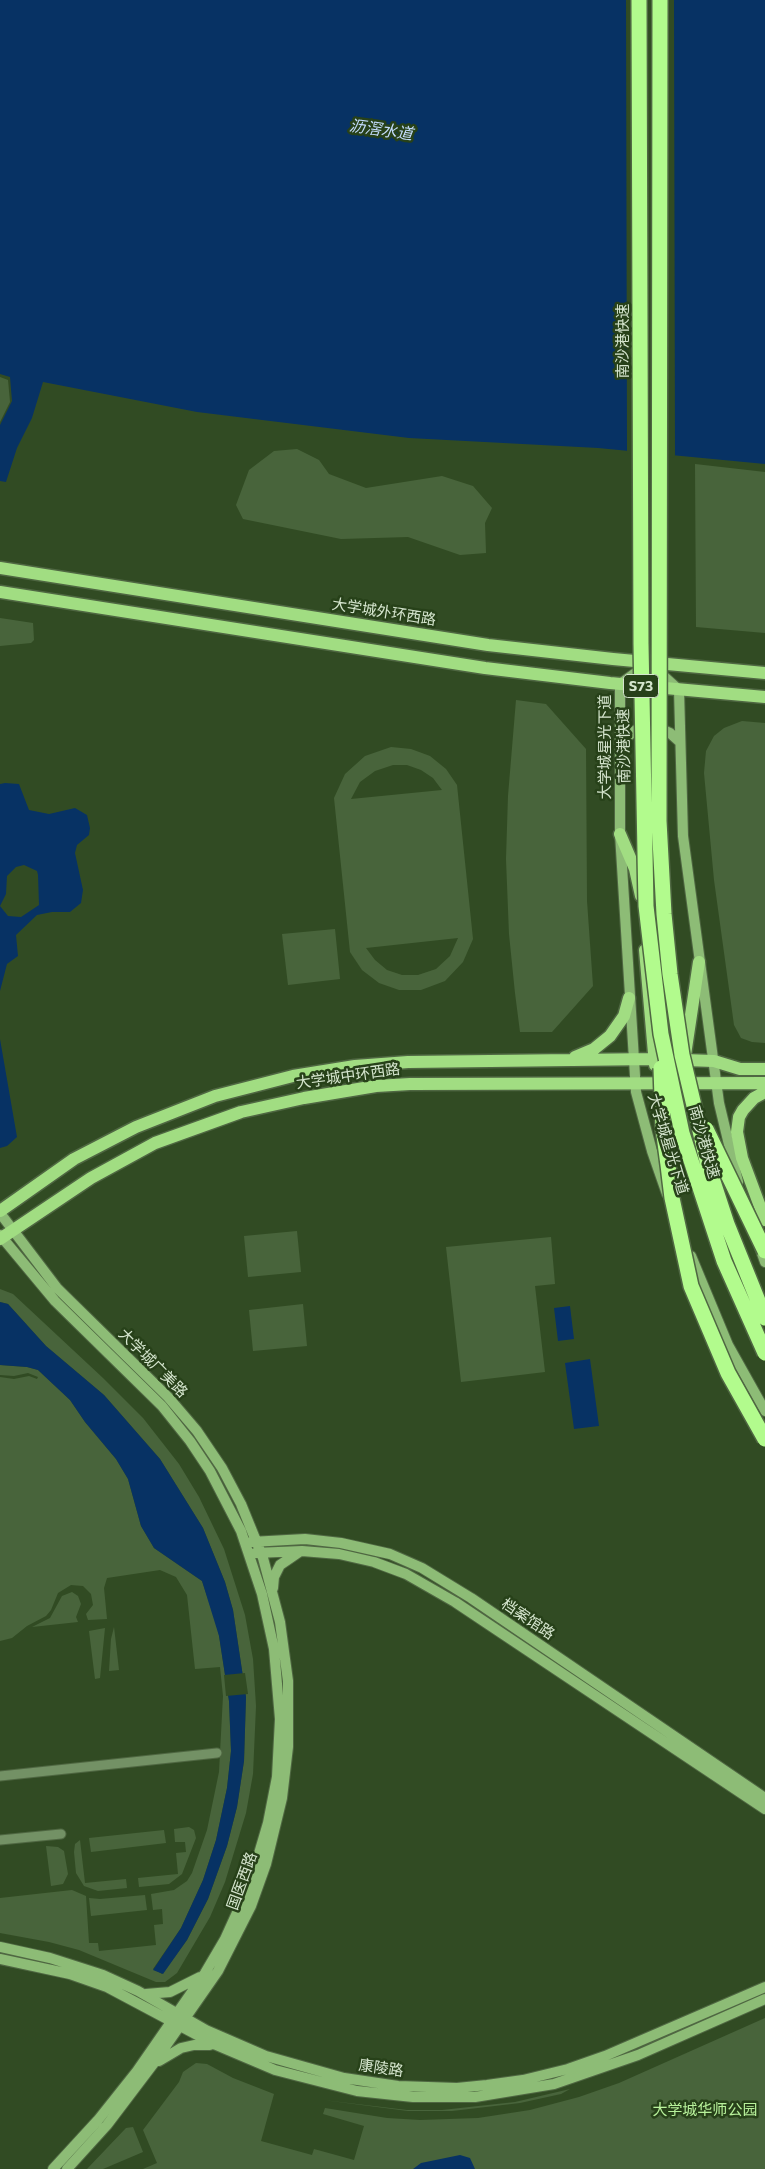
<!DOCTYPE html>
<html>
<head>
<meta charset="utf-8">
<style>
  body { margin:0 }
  canvas { display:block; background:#314b23 }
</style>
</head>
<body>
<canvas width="765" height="2169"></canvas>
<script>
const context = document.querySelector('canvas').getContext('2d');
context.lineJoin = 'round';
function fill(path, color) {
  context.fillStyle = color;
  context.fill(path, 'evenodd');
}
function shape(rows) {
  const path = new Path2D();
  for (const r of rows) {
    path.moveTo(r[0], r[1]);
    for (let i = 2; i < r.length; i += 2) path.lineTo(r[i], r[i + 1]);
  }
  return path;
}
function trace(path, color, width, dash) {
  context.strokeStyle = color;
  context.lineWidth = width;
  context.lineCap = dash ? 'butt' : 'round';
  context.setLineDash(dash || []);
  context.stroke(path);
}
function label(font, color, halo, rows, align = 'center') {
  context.font = font + ' Commissioner,"Noto Sans SC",sans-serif';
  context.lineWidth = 5;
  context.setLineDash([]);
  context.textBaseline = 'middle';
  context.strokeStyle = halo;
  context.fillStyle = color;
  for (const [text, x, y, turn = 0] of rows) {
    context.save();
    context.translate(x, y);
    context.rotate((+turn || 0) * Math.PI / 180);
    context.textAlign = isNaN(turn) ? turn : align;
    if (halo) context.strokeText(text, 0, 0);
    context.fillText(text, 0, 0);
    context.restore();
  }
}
fill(shape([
  [0,377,8,380,10,402,0,422],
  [297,449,319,460,329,474,366,488,442,476,473,486,492,508,485,523,486,553,460,555,408,537,341,539,243,519,236,505,249,470,274,451],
  [695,464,765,472,765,633,696,627],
  [0,618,33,623,34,640,31,643,0,646],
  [516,700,546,704,586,749,587,901,593,986,552,1032,520,1032,515,993,509,934,506,859,508,796],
  [742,721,765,723,765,1043,752,1042,741,1038,734,1025,714,880,704,773,706,751,714,736,724,728],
  [391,747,411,749,430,756,446,769,457,785,473,939,463,962,445,981,421,990,399,990,379,983,362,970,350,952,334,798,345,774,365,756],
  [393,765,407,765,421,770,433,778,442,790,351,799,360,782,375,771],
  [458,938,450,956,436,969,418,975,402,975,387,970,375,960,366,948],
  [335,929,340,979,288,985,282,934],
  [297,1231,301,1272,248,1277,244,1236],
  [551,1237,555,1284,535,1286,545,1372,461,1382,446,1247],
  [0,1289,13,1294,103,1378,143,1418,179,1464,199,1497,224,1549,245,1615,253,1659,256,1706,253,1774,246,1813,225,1882,210,1917,177,1973,165,1982,156,1982,79,1950,49,1942,0,1933,0,1898,72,1890,86,1896,89,1943,98,1943,99,1951,156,1945,154,1925,163,1924,162,1909,153,1910,151,1894,174,1890,187,1881,192,1873,207,1830,219,1772,223,1696,220,1667,195,1669,187,1595,176,1577,160,1570,107,1578,104,1588,107,1619,88,1620,86,1614,93,1605,91,1594,83,1586,71,1585,58,1593,51,1610,46,1616,27,1626,12,1638,0,1641,0,1377,14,1379,29,1376,37,1379,38,1377,28,1373,14,1376,0,1375,0,1365,27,1367,38,1370,70,1400,85,1422,116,1459,128,1479,141,1526,154,1548,202,1581,218,1629,229,1701,231,1751,227,1788,216,1840,203,1880,181,1928,153,1969,162,1974,187,1940,208,1899,227,1846,237,1807,244,1761,246,1697,233,1610,225,1582,203,1528,160,1459,104,1395,46,1346,8,1304,0,1302],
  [303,1304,307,1346,253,1351,249,1310],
  [72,1592,78,1596,81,1604,76,1617,78,1622,32,1627,50,1618,62,1596],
  [114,1627,119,1670,109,1671,111,1639],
  [105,1628,100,1678,95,1679,89,1631],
  [189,1827,194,1830,196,1838,182,1874,169,1884,139,1887,138,1878,178,1874,176,1853,186,1852,185,1842,175,1842,174,1829],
  [164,1830,166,1843,91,1852,89,1838],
  [80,1840,85,1883,126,1879,127,1888,98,1891,84,1886,76,1873,74,1852,75,1844],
  [46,1846,58,1847,64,1851,68,1874,63,1884,51,1886],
  [145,1895,147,1910,91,1916,89,1898,100,1899],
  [765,2018,765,2169,143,2169,157,2163,143,2130,179,2082,183,2072,196,2063,207,2064,233,2078,274,2094,261,2141,312,2155,314,2149,354,2160,364,2126,323,2114,325,2108,387,2118,420,2120,478,2118,530,2110,579,2097,619,2083],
  [570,2089,561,2094,520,2103,452,2111,408,2111,323,2100,407,2110,442,2110,515,2102],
  [133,2127,143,2152,103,2169,87,2169,126,2128]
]), '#48643b');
fill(shape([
  [0,0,765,0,765,464,598,448,409,438,197,412,43,382,32,418,17,448,6,482,0,481,0,425,12,401,10,377,0,374],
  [5,783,19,784,29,810,49,814,75,808,87,815,90,828,89,835,77,845,75,853,83,890,81,903,70,912,52,912,37,915,16,935,18,956,7,964,0,991,0,784],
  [24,865,37,871,38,875,39,905,21,917,8,916,0,906,6,894,7,876,16,867],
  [0,1039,17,1137,7,1146,0,1148],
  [0,1302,8,1304,46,1346,104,1395,160,1459,203,1528,225,1582,233,1610,246,1697,244,1761,237,1807,227,1846,208,1899,187,1940,163,1974,153,1970,181,1928,203,1880,216,1840,227,1788,231,1751,229,1701,219,1636,202,1581,154,1548,141,1526,128,1479,116,1459,85,1422,70,1400,38,1370,27,1367,0,1365],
  [570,1306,574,1339,558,1341,554,1308],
  [590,1359,599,1426,574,1429,565,1363],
  [460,2155,470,2158,475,2169,413,2169,421,2163]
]), '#073264');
fill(shape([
  [626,0,674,0,675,458,627,453],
  [245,1673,248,1694,226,1696,224,1675]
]), '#314b23');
const street = shape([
  [0,1776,217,1753],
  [0,1840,61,1834]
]);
const secondary = shape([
  [645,666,620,684,620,834,636,1092,652,1151,667,1194],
  [658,671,679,690,683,836,719,1103,738,1182],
  [619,743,636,730,657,727,670,733,680,742],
  [0,1213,57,1288,168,1397,197,1431,222,1468,241,1504,263,1558,280,1622,288,1681,288,1747,282,1798,266,1864,251,1906,218,1971,154,2063,107,2125,67,2169],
  [0,1235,55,1301,162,1406,190,1441,210,1471,241,1531,262,1594,274,1649,280,1719,277,1777,268,1823,250,1884,225,1939,205,1973,137,2071,98,2120,53,2169],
  [759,1245,765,1262],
  [691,1256,728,1345,765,1411],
  [251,1542,305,1539,341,1543,390,1554,422,1568,471,1598,765,1798],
  [255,1553,302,1551,339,1554,374,1562,406,1574,455,1602,765,1809],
  [273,1588,274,1577,280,1565,299,1552],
  [0,1947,50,1958,103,1975,138,1991,206,2030,266,2056,344,2078,398,2086,457,2088,487,2085,523,2080,568,2069,605,2056,765,1987],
  [0,1959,70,1974,107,1987,216,2045,275,2070,357,2091,413,2097,475,2097,554,2084,638,2055,765,1999],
  [146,1994,170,1992,200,1977],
  [159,2061,181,2048,194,2045,210,2045]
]);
const primary = shape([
  [0,568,488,645,613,659,765,673],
  [0,592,485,668,610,683,765,697],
  [620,834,635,869,641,896],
  [645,950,655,1065],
  [685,1055,699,962],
  [575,1057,594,1049,610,1036,624,1016,629,998],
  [765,1092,754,1098,743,1110,739,1117,737,1132,742,1158,765,1220],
  [0,1211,74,1159,136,1127,215,1096,293,1076,355,1066,408,1062,654,1059,714,1061,740,1069,765,1069],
  [723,1236,738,1276],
  [0,1239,91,1178,155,1143,241,1112,304,1098,376,1086,410,1084,765,1083]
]);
trace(street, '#4f6742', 11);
trace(secondary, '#4f6742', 12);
trace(primary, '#4f6742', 15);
trace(street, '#739165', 9);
trace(secondary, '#8dbc76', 10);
trace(primary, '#a1dd82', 12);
const highwayBridge = shape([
  [639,0,641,644,646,906,661,1034,682,1133,724,1261,765,1353],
  [660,0,659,821,664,914,670,974,682,1055,709,1169,727,1224,765,1318],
  [661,1068,663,1128,668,1165,672,1198,691,1286,728,1373,765,1439],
  [706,1129,765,1251]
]);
trace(highwayBridge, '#4f6742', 18, []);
trace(highwayBridge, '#b2fb8d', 15);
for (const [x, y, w] of [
  [641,686,35]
]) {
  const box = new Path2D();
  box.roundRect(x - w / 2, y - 11.5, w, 23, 4);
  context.fillStyle = '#274119';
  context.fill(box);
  trace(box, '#d5e5ce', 1);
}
label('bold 14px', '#d5e5ce', null, [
  ["S73",641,686]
]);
label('15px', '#d5e5ce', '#274119', [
  ["南沙港快速",623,341,-90],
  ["大学城外环西路",384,612,9],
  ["南沙港快速",624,746,-91],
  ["大学城星光下道",605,747,-90],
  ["大学城中环西路",348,1076,-8],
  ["南沙港快速",704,1142,74],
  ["大学城星光下道",668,1144,73],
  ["大学城广美路",153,1363,45],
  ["档案馆路",528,1619,34],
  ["国医西路",242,1881,-70],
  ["康陵路",381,2068,8]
]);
label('15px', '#b8f29b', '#274119', [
  ["大学城华师公园",705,2110]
]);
label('italic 16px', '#c4dcfc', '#274119', [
  ["沥滘水道",381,130,8]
]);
</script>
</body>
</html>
